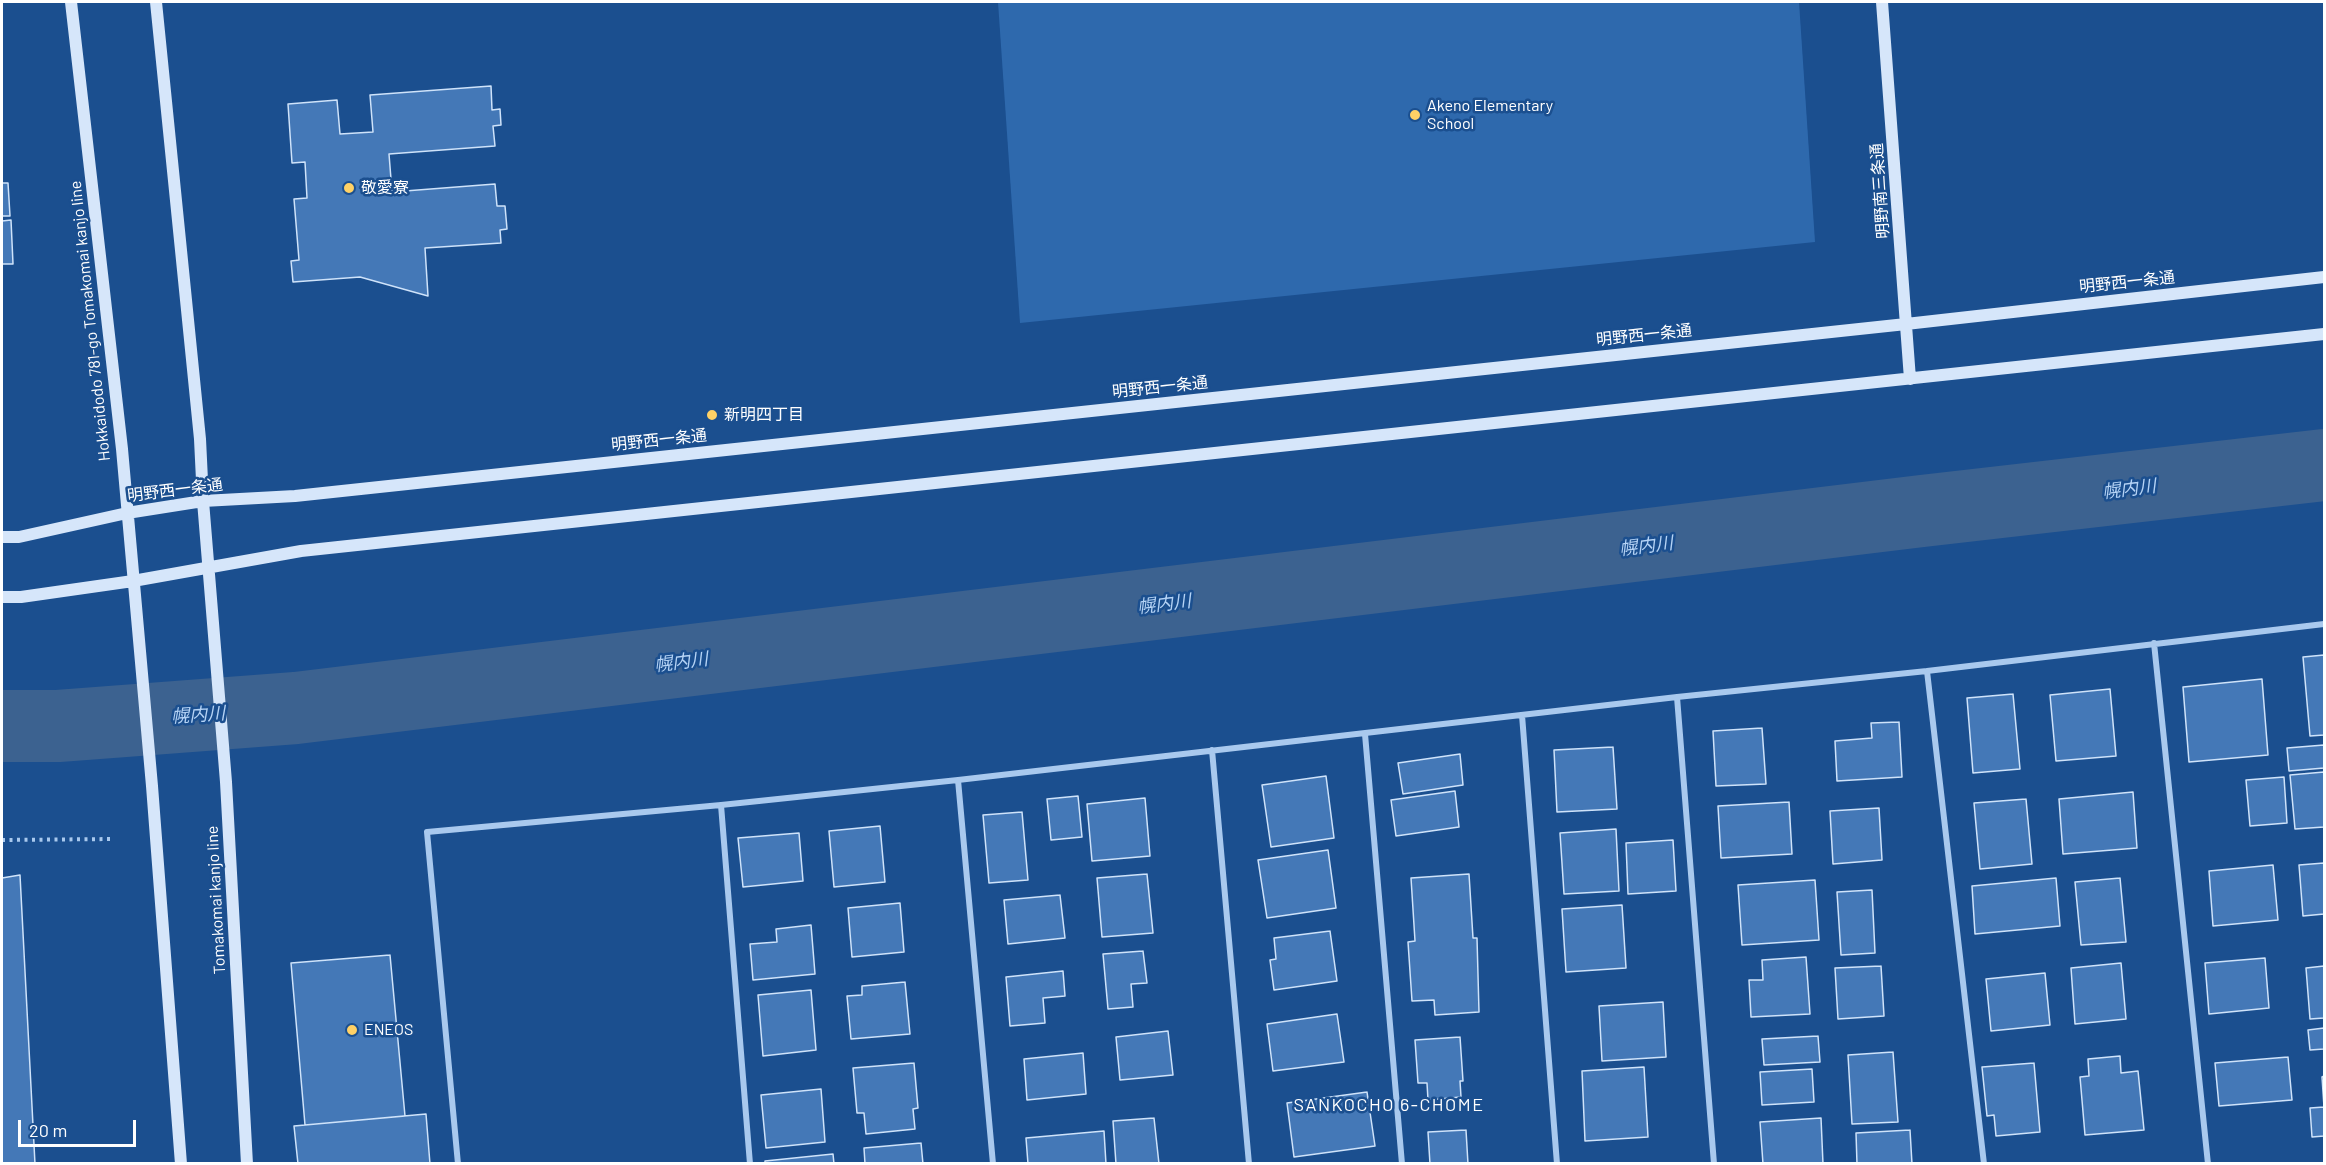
<!DOCTYPE html>
<html>
<head>
<meta charset="utf-8">
<style>
  body { margin:0 }
  #map { position:relative; width:2326px; height:1165px; overflow:hidden; background:#1b4f8f; font-family:Barlow,sans-serif }
  canvas { display:block }
  .frame { position:absolute; inset:0; border:3px solid #fff; pointer-events:none }
  .scale { position:absolute; left:18px; top:1120px; width:118px; height:27px; box-sizing:border-box; border:3px solid #fff; border-top:0; padding-left:8px; font-size:18px; line-height:21px; white-space:nowrap; color:#fff; -webkit-text-stroke:4px #1b4f8f; paint-order:stroke }
</style>
</head>
<body>
<div id="map">
<canvas width="2326" height="1165"></canvas>
<div class="frame"></div>
<div class="scale">20 m</div>
</div>
<script>
const context = document.querySelector('canvas').getContext('2d');
context.lineJoin = 'round';
function fill(path, color) {
  context.fillStyle = color;
  context.fill(path, 'evenodd');
}
function shape(rows) {
  const path = new Path2D();
  for (const r of rows) {
    path.moveTo(r[0], r[1]);
    for (let i = 2; i < r.length; i += 2) path.lineTo(r[i], r[i + 1]);
  }
  return path;
}
function trace(path, color, width, dash) {
  context.strokeStyle = color;
  context.lineWidth = width;
  context.lineCap = dash ? 'butt' : 'round';
  context.setLineDash(dash || []);
  context.stroke(path);
}
function label(font, color, halo, rows, align = 'center') {
  context.font = font + ' Barlow,"Noto Sans JP",sans-serif';
  context.lineWidth = 5;
  context.setLineDash([]);
  context.textBaseline = 'middle';
  context.strokeStyle = halo;
  context.fillStyle = color;
  for (const [text, x, y, turn = 0] of rows) {
    context.save();
    context.translate(x, y);
    context.rotate((+turn || 0) * Math.PI / 180);
    context.textAlign = isNaN(turn) ? turn : align;
    if (halo) context.strokeText(text, 0, 0);
    context.fillText(text, 0, 0);
    context.restore();
  }
}
fill(shape([
  [998,2,1799,2,1815,242,1020,323]
]), '#2e69ad');
trace(shape([
  [2,726,58,726,296,708,1922,511,2324,465]
]), '#3c6290', 72);
const building = shape([
  [491,86,492,110,500,109,501,125,493,126,495,146,389,154,392,192,495,184,497,206,505,206,507,229,500,230,501,243,425,248,428,296,360,277,293,282,291,261,299,260,294,199,307,198,305,162,292,163,288,104,337,100,340,134,373,132,370,95,491,86],
  [2,183,8,183,10,216,2,216,2,183],
  [11,220,13,264,2,264,2,221,11,220],
  [2324,655,2324,735,2310,736,2303,657,2324,655],
  [2262,679,2268,755,2189,762,2183,687,2262,679],
  [2110,689,2116,756,2056,761,2050,695,2110,689],
  [2013,694,2020,769,1973,773,1967,698,2013,694],
  [1899,722,1902,777,1837,781,1835,741,1872,738,1871,723,1899,722],
  [1762,728,1766,784,1716,786,1713,731,1762,728],
  [2324,745,2324,768,2289,771,2287,748,2324,745],
  [1613,747,1617,809,1557,812,1554,750,1613,747],
  [1460,754,1463,785,1403,794,1398,763,1460,754],
  [2324,772,2324,827,2295,829,2290,775,2324,772],
  [1326,776,1334,838,1271,847,1262,785,1326,776],
  [2284,777,2287,823,2250,826,2246,780,2284,777],
  [1455,791,1459,827,1396,836,1391,800,1455,791],
  [2133,792,2137,848,2063,854,2059,799,2133,792],
  [1078,796,1082,837,1051,840,1047,799,1078,796],
  [1145,798,1150,856,1092,861,1087,804,1145,798],
  [2026,799,2032,864,1980,869,1974,803,2026,799],
  [1789,802,1792,854,1721,858,1718,806,1789,802],
  [1879,808,1882,860,1833,864,1830,811,1879,808],
  [1022,812,1028,880,989,883,983,815,1022,812],
  [880,826,885,882,834,887,829,831,880,826],
  [1616,829,1619,891,1564,894,1560,833,1616,829],
  [799,833,803,881,743,887,738,838,799,833],
  [1673,840,1676,891,1628,894,1626,843,1673,840],
  [1328,850,1336,908,1267,918,1258,860,1328,850],
  [2324,863,2324,914,2303,916,2299,865,2324,863],
  [2273,865,2278,920,2213,926,2209,871,2273,865],
  [1147,874,1153,933,1102,937,1097,878,1147,874],
  [1469,874,1473,938,1477,938,1479,1012,1435,1015,1434,1000,1412,1001,1408,942,1415,941,1411,878,1469,874],
  [20,875,35,1164,2,1164,2,878,20,875],
  [2056,878,2060,926,1975,934,1972,886,2056,878],
  [2120,878,2126,942,2081,945,2075,882,2120,878],
  [1815,880,1819,940,1742,945,1738,885,1815,880],
  [1872,890,1875,953,1841,955,1837,892,1872,890],
  [1060,895,1065,938,1008,944,1004,900,1060,895],
  [900,903,904,952,852,957,848,908,900,903],
  [1622,905,1626,968,1566,972,1562,909,1622,905],
  [811,925,815,974,753,980,750,944,777,942,776,929,811,925],
  [1330,931,1337,981,1274,990,1270,960,1276,959,1274,938,1330,931],
  [1143,951,1147,983,1131,984,1133,1007,1108,1009,1103,954,1143,951],
  [390,955,405,1116,305,1125,291,963,390,955],
  [1806,957,1810,1014,1751,1017,1749,980,1763,980,1762,960,1806,957],
  [2265,958,2269,1008,2209,1014,2205,963,2265,958],
  [2121,963,2126,1019,2075,1024,2071,968,2121,963],
  [1881,966,1884,1016,1838,1019,1835,968,1881,966],
  [2324,966,2324,1018,2310,1019,2306,968,2324,966],
  [1063,971,1065,996,1043,998,1045,1023,1010,1026,1006,977,1063,971],
  [2045,973,2050,1025,1991,1031,1986,979,2045,973],
  [905,982,910,1034,851,1039,847,996,862,995,862,986,905,982],
  [811,990,816,1050,763,1056,758,995,811,990],
  [1663,1002,1666,1057,1602,1061,1599,1006,1663,1002],
  [1337,1014,1344,1062,1273,1071,1267,1024,1337,1014],
  [2324,1028,2324,1049,2310,1050,2308,1030,2324,1028],
  [1168,1031,1173,1075,1120,1080,1116,1037,1168,1031],
  [1818,1036,1820,1062,1764,1065,1762,1039,1818,1036],
  [1460,1037,1463,1081,1460,1081,1461,1097,1428,1100,1427,1083,1418,1083,1415,1040,1460,1037],
  [1893,1052,1898,1122,1852,1124,1848,1055,1893,1052],
  [1083,1053,1086,1094,1027,1100,1024,1059,1083,1053],
  [2120,1056,2121,1073,2138,1071,2144,1130,2085,1135,2080,1077,2089,1076,2088,1059,2120,1056],
  [2288,1057,2292,1100,2219,1106,2215,1063,2288,1057],
  [914,1063,918,1108,913,1109,915,1129,866,1134,864,1113,857,1113,853,1068,914,1063],
  [2034,1063,2040,1132,1996,1136,1994,1115,1987,1116,1982,1067,2034,1063],
  [1644,1067,1648,1137,1585,1141,1582,1071,1644,1067],
  [1812,1069,1814,1102,1762,1105,1760,1072,1812,1069],
  [2324,1076,2324,1136,2312,1137,2310,1108,2324,1107,2322,1077,2324,1076],
  [821,1089,825,1142,766,1148,761,1095,821,1089],
  [1367,1092,1375,1146,1294,1157,1287,1103,1367,1092],
  [426,1114,430,1164,298,1164,294,1126,426,1114],
  [1154,1118,1159,1164,1116,1164,1113,1121,1154,1118],
  [1821,1118,1823,1164,1763,1164,1760,1122,1821,1118],
  [1466,1130,1468,1164,1430,1164,1428,1132,1466,1130],
  [1910,1130,1912,1164,1857,1164,1856,1133,1910,1130],
  [1104,1131,1106,1164,1028,1164,1026,1138,1104,1131],
  [921,1143,923,1164,865,1164,864,1148,921,1143],
  [833,1154,834,1164,765,1164,765,1161,833,1154]
]);
fill(building, '#4478b7');
trace(building, '#cfe3fa', 1.5);
trace(shape([
  [2,840,114,839]
]), '#a9c9ee', 4, [3, 4.5]);
trace(shape([
  [2154,643,2208,1164],
  [1927,671,1984,1164],
  [1677,697,1714,1164],
  [1522,715,1557,1164],
  [1365,734,1402,1164],
  [1212,750,1249,1164],
  [958,780,993,1164],
  [721,805,750,1164],
  [458,1164,427,832,721,805,958,780,1677,697,1927,671,2324,624]
]), '#a9c9ee', 6);
trace(shape([
  [71,2,122,449,152,786,181,1164],
  [156,2,200,439,203,501,226,782,247,1164],
  [1882,2,1910,379],
  [2,537,19,537,127,513,203,501,295,496,1906,324,2324,277],
  [2,597,21,597,133,581,301,551,2324,334]
]), '#d6e6fa', 12);
for (const [x, y, r, color] of [
  [1415,115,6,"#ffd166"],
  [349,188,6,"#ffd166"],
  [712,415,6,"#ffd166"],
  [352,1030,6,"#ffd166"]
]) {
  const dot = new Path2D();
  dot.arc(x, y, r, 0, 2 * Math.PI);
  context.fillStyle = color;
  context.fill(dot);
  trace(dot, '#1b4f8f', 2);
}
label('16px', '#fff', '#1b4f8f', [
  ["Akeno Elementary",1427,106],
  ["School",1427,124],
  ["敬愛寮",361,188],
  ["新明四丁目",724,415],
  ["ENEOS",364,1030]
], 'left');
label('16px', '#fff', '#1b4f8f', [
  ["明野南三条通",1880,191,-94],
  ["明野西一条通",2127,282,-6],
  ["Hokkaidodo 781-go Tomakomai kanjo line",90,321,-96],
  ["明野西一条通",1644,335,-6],
  ["明野西一条通",1160,387,-6],
  ["明野西一条通",659,440,-6],
  ["明野西一条通",175,490,-7],
  ["Tomakomai kanjo line",216,900,-93]
]);
label('italic 18px', '#b5d3f5', '#1b4f8f', [
  ["幌内川",2129,489,-7],
  ["幌内川",1646,546,-7],
  ["幌内川",1164,604,-7],
  ["幌内川",681,662,-7],
  ["幌内川",198,715,-4]
]);
context.letterSpacing = '1.5px';
label('18px', '#fff', '#1b4f8f', [
  ["SANKOCHO 6-CHOME",1389,1105]
]);
context.letterSpacing = '0px';
</script>
</body>
</html>
